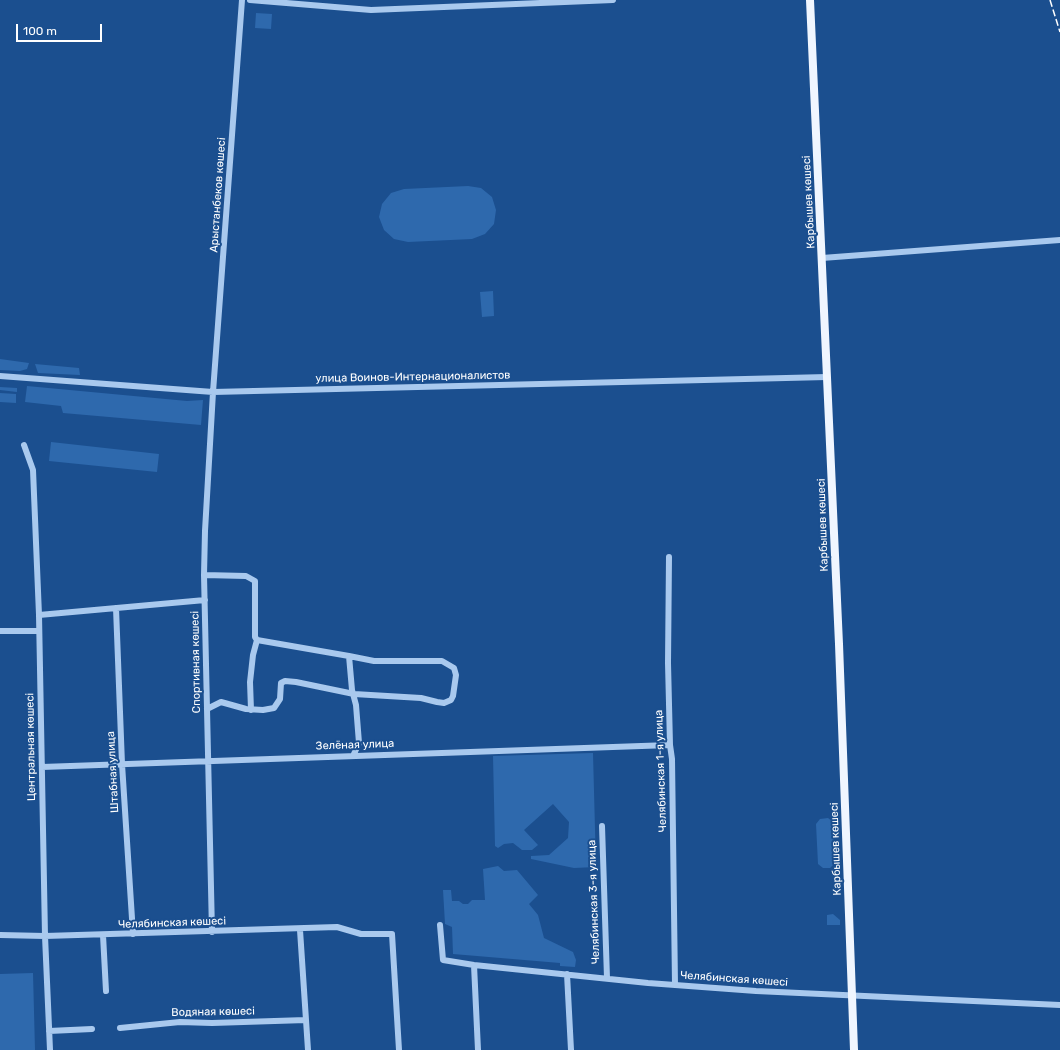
<!DOCTYPE html>
<html>
<head>
<meta charset="utf-8">
<style>
  body { margin:0 }
  #map { position:relative; width:1060px; height:1050px; overflow:hidden; background:#1b4f8f; font-family:Rubik,sans-serif }
  canvas { display:block }
  .scale { position:absolute; left:16px; top:24px; width:86px; height:18px; box-sizing:border-box; border:2px solid #fff; border-top:0; padding-left:5px; font-size:12px; line-height:14px; white-space:nowrap; color:#fff; -webkit-text-stroke:3px #1b4f8f; paint-order:stroke }
</style>
</head>
<body>
<div id="map">
<canvas width="1060" height="1050"></canvas>
<div class="scale">100 m</div>
</div>
<script>
const context = document.querySelector('canvas').getContext('2d');
context.lineJoin = 'round';
function fill(path, color) {
  context.fillStyle = color;
  context.fill(path, 'evenodd');
}
function shape(rows) {
  const path = new Path2D();
  for (const r of rows) {
    path.moveTo(r[0], r[1]);
    for (let i = 2; i < r.length; i += 2) path.lineTo(r[i], r[i + 1]);
  }
  return path;
}
function trace(path, color, width, dash) {
  context.strokeStyle = color;
  context.lineWidth = width;
  context.lineCap = dash ? 'butt' : 'round';
  context.setLineDash(dash || []);
  context.stroke(path);
}
function label(font, color, halo, rows, align = 'center') {
  context.font = font + ' Rubik,sans-serif';
  context.lineWidth = 4;
  context.setLineDash([]);
  context.textBaseline = 'middle';
  context.strokeStyle = halo;
  context.fillStyle = color;
  for (const [text, x, y, turn = 0] of rows) {
    context.save();
    context.translate(x, y);
    context.rotate((+turn || 0) * Math.PI / 180);
    context.textAlign = isNaN(turn) ? turn : align;
    if (halo) context.strokeText(text, 0, 0);
    context.fillText(text, 0, 0);
    context.restore();
  }
}
fill(shape([
  [256,13,272,14,271,29,255,28],
  [468,186,481,188,492,197,496,210,494,224,485,234,472,239,408,242,394,239,384,230,379,217,382,204,391,193,404,189],
  [493,291,494,316,482,317,480,292],
  [0,359,29,363,27,369,20,371,0,370],
  [35,364,79,368,80,375,38,373],
  [27,386,187,401,203,400,201,425,63,413,61,406,25,402],
  [0,387,17,388,17,392,0,390],
  [0,393,16,394,16,403,0,402],
  [51,442,159,454,157,472,49,461],
  [593,753,596,867,574,868,531,859,531,856,549,855,568,838,569,822,553,804,524,830,538,845,532,850,522,850,513,843,504,844,498,848,495,846,493,756],
  [828,818,833,822,835,863,830,868,823,868,818,864,816,824,820,819],
  [498,866,504,871,517,870,538,895,529,904,538,915,544,938,573,952,576,960,575,967,560,966,560,963,453,954,452,927,445,924,443,890,451,890,452,901,459,901,463,904,468,904,472,900,485,900,483,869],
  [833,914,840,920,840,925,827,925,827,915],
  [33,973,35,1050,0,1050,0,974]
]), '#2e69ad');
trace(shape([
  [250,0,371,10,613,0],
  [822,258,1060,240],
  [0,376,213,392,827,377],
  [24,445,33,470,39,615,45,936,50,1050],
  [669,557,668,663,670,745,672,759,675,985],
  [204,575,246,576,255,581,255,637,257,640,349,656,352,690,356,705,359,743,353,756],
  [116,608,122,764,133,934],
  [39,615,205,600],
  [0,631,39,631],
  [207,709,221,702,246,709,263,710,274,708,280,699,281,683,285,681,296,682,354,694,421,698,437,702,444,703,451,700,453,696,456,675,454,668,442,661,374,661,349,656],
  [251,710,250,682,253,655,257,640],
  [42,767,670,745],
  [602,826,607,978],
  [440,925,443,960,474,965,648,983,756,991,1060,1005],
  [300,930,308,1050],
  [212,932,204,575,205,531,213,392,242,0],
  [0,935,45,936,337,927,361,934,392,934,399,1050],
  [103,935,106,991],
  [474,965,478,1050],
  [567,974,571,1050],
  [120,1028,180,1022,212,1023,306,1020],
  [49,1031,92,1029]
]), '#a9c9ee', 6);
trace(shape([
  [810,0,839,644,854,1050]
]), '#f0f6ff', 8);
trace(shape([
  [1050,0,1060,32]
]), '#fff', 1.5, [7, 3]);
label('11px', '#fff', '#1b4f8f', [
  ["Арыстанбеков көшесі",218,195,-86],
  ["Карбышев көшесі",809,202,-93],
  ["улица Воинов-Интернационалистов",413,377,-1],
  ["Карбышев көшесі",823,525,-92],
  ["Спортивная көшесі",196,662,-91],
  ["Зелёная улица",355,745,-2],
  ["Центральная көшесі",31,747,-91],
  ["Челябинская 1-я улица",661,771,-92],
  ["Штабная улица",113,772,-93],
  ["Карбышев көшесі",836,849,-92],
  ["Челябинская 3-я улица",594,902,-92],
  ["Челябинская көшесі",172,923,-2],
  ["Челябинская көшесі",734,979,4],
  ["Водяная көшесі",213,1012,-1]
]);
</script>
</body>
</html>
